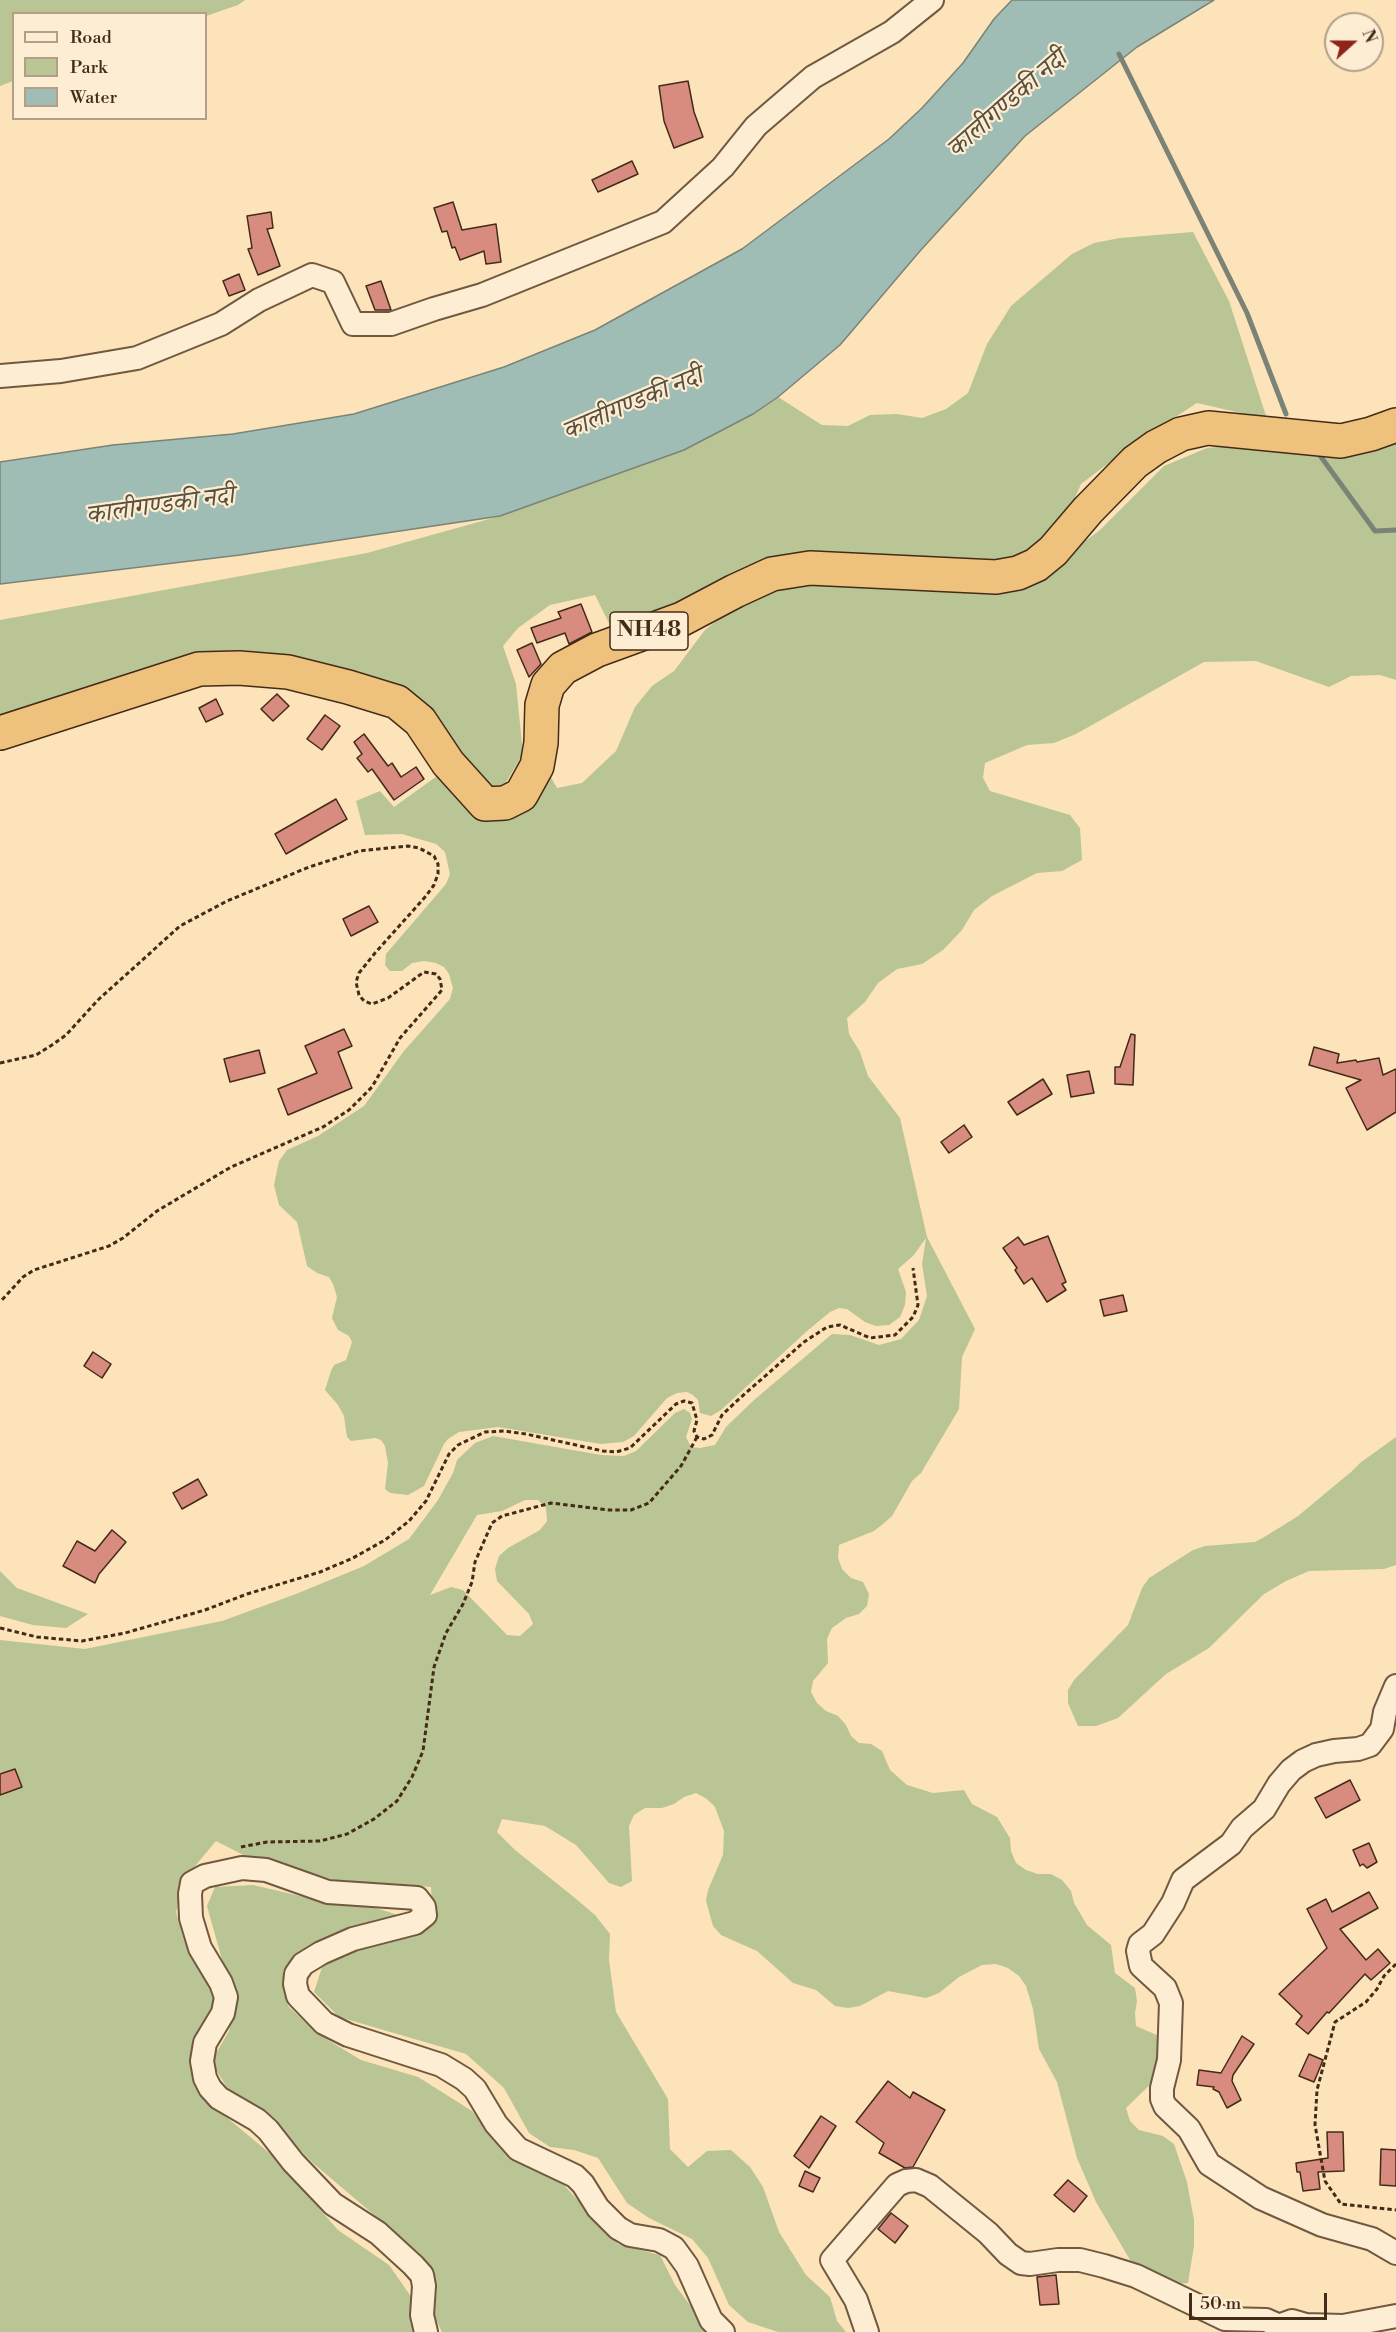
<!DOCTYPE html>
<html>
<head>
<meta charset="utf-8">
<style>
  body { margin:0 }
  #map { position:relative; width:1396px; height:2332px; overflow:hidden; background:#fce3ba; font-family:"Libre Bodoni",serif }
  canvas { display:block }
  .legend { position:absolute; left:12px; top:12px; width:195px; height:108px; box-sizing:border-box; background:#fdedd2; border:2px solid #b39f88; margin:0; padding:8px 10px; list-style:none; font-size:18px; color:#432b18 }
  .legend li { display:flex; align-items:center; gap:12px; height:30px }
  .legend b { width:30px; border:2px solid #b39f88 }
  .north { position:absolute; left:1324px; top:12px; width:60px; height:60px; box-sizing:border-box; background:#fdedd2; border:2px solid #b39f88; border-radius:50%; rotate:69deg; font-size:16px; font-weight:700; line-height:24px; text-align:center; color:#432b18 }
  .north::after { content:''; display:block; margin:auto; width:21px; height:27px; background:#8f2418; clip-path:polygon(50% 0,100% 100%,50% 72%,0 100%) }
  .scale { position:absolute; left:1189px; top:2293px; width:138px; height:27px; box-sizing:border-box; border:3px solid #432b18; border-top:0; padding-left:8px; font-size:18px; line-height:21px; white-space:nowrap; color:#432b18; -webkit-text-stroke:4px #fdedd2; paint-order:stroke }
</style>
</head>
<body>
<div id="map">
<canvas width="1396" height="2332"></canvas>
<ul class="legend">
<li><b style="height:8px;background:#fdedd2"></b>Road</li>
<li><b style="height:16px;background:#b9c594"></b>Park</li>
<li><b style="height:16px;background:#a0bdb5"></b>Water</li>
</ul>
<div class="north">N</div>
<div class="scale">50 m</div>
</div>
<script>
const context = document.querySelector('canvas').getContext('2d');
context.lineJoin = 'round';
function fill(path, color) {
  context.fillStyle = color;
  context.fill(path, 'evenodd');
}
function shape(rows) {
  const path = new Path2D();
  for (const r of rows) {
    path.moveTo(r[0], r[1]);
    for (let i = 2; i < r.length; i += 2) path.lineTo(r[i], r[i + 1]);
  }
  return path;
}
function trace(path, color, width, dash) {
  context.strokeStyle = color;
  context.lineWidth = width;
  context.lineCap = dash ? 'butt' : 'round';
  context.setLineDash(dash || []);
  context.stroke(path);
}
function label(font, color, halo, rows, align = 'center') {
  context.font = font + ' "Libre Bodoni","Noto Serif Devanagari",serif';
  context.lineWidth = 4.5;
  context.setLineDash([]);
  context.textBaseline = 'middle';
  context.strokeStyle = halo;
  context.fillStyle = color;
  for (const [text, x, y, turn = 0] of rows) {
    context.save();
    context.translate(x, y);
    context.rotate((+turn || 0) * Math.PI / 180);
    context.textAlign = isNaN(turn) ? turn : align;
    if (halo) context.strokeText(text, 0, 0);
    context.fillText(text, 0, 0);
    context.restore();
  }
}
fill(shape([
  [0,0,245,0,238,5,206,16,206,14,14,14,13,81,0,86],
  [1193,232,1229,301,1267,419,1197,403,1135,443,1081,484,1068,514,1040,547,1009,563,693,597,674,604,640,623,609,623,595,595,550,605,518,628,503,646,516,684,523,754,502,789,493,794,417,709,294,662,0,718,0,620,367,553,500,516,684,450,753,414,778,397,822,425,848,426,870,415,897,414,922,418,946,409,968,393,987,344,1011,306,1072,254,1094,243,1120,238],
  [1396,439,1396,680,1380,675,1351,676,1329,687,1256,661,1204,662,1076,734,1054,743,1027,745,985,763,983,778,990,791,1070,815,1080,828,1082,860,1062,871,1037,873,992,896,974,910,962,930,943,950,922,964,897,969,878,983,865,1002,847,1018,849,1034,860,1052,868,1076,900,1118,927,1237,975,1329,962,1357,959,1409,921,1473,912,1481,892,1516,883,1524,874,1531,839,1545,838,1558,842,1569,851,1578,863,1582,869,1594,867,1606,859,1614,846,1618,832,1628,827,1639,828,1663,813,1681,811,1692,817,1703,826,1711,838,1716,846,1725,851,1736,859,1743,871,1744,882,1751,890,1770,907,1785,933,1793,964,1790,972,1804,997,1817,1010,1838,1011,1851,1016,1863,1026,1870,1038,1874,1051,1874,1062,1880,1071,1891,1074,1903,1087,1925,1111,1945,1115,1973,1135,1988,1137,2001,1135,2013,1136,2026,1159,2036,1163,2072,1126,2108,1130,2121,1139,2130,1163,2136,1174,2144,1187,2182,1194,2220,1194,2246,1188,2283,1175,2284,1150,2294,1096,2202,1077,2158,1057,2082,1039,2049,1033,2009,1026,1986,1019,1976,1008,1968,996,1964,982,1965,959,1977,939,1993,926,1998,888,1991,860,2006,848,2008,835,2006,816,1990,793,1983,757,1951,721,1935,713,1926,706,1901,708,1890,723,1855,724,1831,715,1807,707,1799,696,1793,684,1797,674,1804,662,1808,645,1808,634,1815,629,1826,632,1881,621,1887,609,1883,576,1845,545,1826,502,1819,497,1832,515,1850,575,1898,595,1915,610,1934,609,1960,616,2012,668,2099,670,2149,688,2167,707,2151,731,2150,750,2167,763,2187,779,2232,806,2275,830,2297,837,2321,846,2332,778,2332,748,2322,729,2305,708,2258,692,2239,649,2218,627,2203,598,2158,574,2150,550,2147,529,2133,504,2088,466,2054,339,2017,314,1992,323,1964,388,1938,433,1922,431,1887,335,1880,298,1869,261,1864,216,1841,186,1877,176,1912,184,1940,218,2000,192,2058,201,2096,273,2156,338,2230,389,2265,412,2298,414,2332,0,2332,0,1640,85,1649,222,1621,296,1594,364,1566,409,1539,438,1500,453,1473,457,1460,475,1443,493,1436,601,1455,624,1456,636,1451,675,1413,684,1409,690,1413,692,1419,686,1437,691,1447,700,1448,715,1445,726,1427,754,1400,832,1334,850,1335,879,1345,901,1339,919,1320,927,1296,922,1264,926,1238,913,1256,898,1269,906,1292,905,1305,900,1317,889,1325,876,1326,865,1322,847,1309,839,1308,830,1312,807,1331,721,1410,711,1416,700,1413,698,1400,693,1395,687,1392,677,1393,667,1398,634,1436,623,1442,601,1444,498,1427,459,1432,448,1439,444,1444,424,1486,408,1495,390,1493,385,1489,388,1463,385,1446,381,1440,375,1438,351,1441,347,1437,344,1416,338,1405,325,1390,331,1371,334,1365,346,1360,352,1342,349,1336,338,1330,332,1318,337,1297,333,1284,329,1277,317,1273,307,1266,297,1222,279,1205,274,1185,279,1161,287,1150,318,1136,364,1106,404,1051,450,999,453,988,449,974,444,967,436,963,424,961,412,963,402,971,390,971,385,965,386,954,446,884,450,874,445,852,436,844,402,834,365,835,356,801,380,791,394,807,437,776,474,812,549,774,557,788,582,783,616,751,635,707,652,686,674,671,705,630,738,603,777,583,1036,578,1100,530,1164,466,1207,448,1236,445],
  [525,1500,538,1500,546,1508,547,1521,540,1530,508,1548,499,1556,495,1569,497,1581,529,1614,533,1624,520,1636,507,1635,463,1590,451,1587,430,1595,477,1515,502,1511],
  [1396,1437,1396,1565,1384,1569,1309,1571,1286,1581,1264,1594,1209,1648,1166,1674,1118,1718,1096,1726,1078,1726,1068,1703,1068,1690,1074,1680,1128,1625,1142,1588,1149,1578,1193,1550,1205,1546,1255,1542,1266,1536,1298,1516,1351,1472,1360,1463],
  [0,1571,17,1588,88,1614,66,1628,33,1625,0,1616],
  [253,1885,313,1899,370,1906,398,1915,309,1945,283,1971,288,2006,318,2034,361,2060,418,2077,472,2111,498,2145,529,2166,563,2184,618,2244,660,2255,675,2285,710,2332,442,2332,433,2314,437,2290,418,2252,314,2164,275,2125,228,2089,211,2062,229,2031,236,1997,223,1963,207,1906,215,1887]
]), '#b9c594');
const water = shape([
  [1012,0,1214,0,1137,47,1025,136,920,251,840,345,778,397,753,414,684,450,500,516,240,555,0,584,0,462,113,445,233,434,354,414,504,367,595,330,742,249,889,139,922,108,963,63,994,19,1012,0]
]);
fill(water, '#a0bdb5');
trace(water, '#7b8376', 1.5);
trace(shape([
  [1119,54,1247,313,1286,414],
  [1316,450,1375,531,1396,530]
]), '#7b8376', 5);
const building = shape([
  [688,81,694,112,703,137,674,148,664,121,659,86,688,81],
  [632,161,638,174,598,192,592,180,632,161],
  [453,202,462,230,496,224,501,262,486,264,484,251,460,260,455,247,452,248,447,231,442,232,434,208,453,202],
  [271,212,273,228,267,229,280,266,258,275,248,249,252,248,247,216,271,212],
  [239,274,245,290,229,296,223,281,239,274],
  [381,281,391,310,375,310,366,286,381,281],
  [581,604,592,632,569,644,565,633,537,643,531,628,561,618,558,612,581,604],
  [532,643,541,664,529,677,517,650,532,643],
  [277,694,289,706,273,721,261,709,277,694],
  [216,699,223,714,206,722,199,708,216,699],
  [325,715,340,726,322,750,307,739,325,715],
  [364,734,388,766,392,763,401,777,416,767,424,779,394,800,372,769,368,772,357,758,362,754,354,742,364,734],
  [336,799,347,819,286,854,275,834,336,799],
  [369,906,378,922,351,936,343,919,369,906],
  [344,1029,352,1046,338,1052,352,1088,288,1115,278,1089,317,1073,305,1046,344,1029],
  [1131,1034,1135,1035,1133,1085,1115,1084,1115,1067,1120,1067,1131,1034],
  [1314,1047,1339,1054,1337,1063,1356,1060,1357,1062,1379,1058,1383,1075,1396,1069,1396,1112,1367,1130,1346,1088,1361,1080,1309,1065,1314,1047],
  [259,1050,265,1073,230,1082,224,1059,259,1050],
  [1089,1071,1094,1093,1071,1097,1067,1075,1089,1071],
  [1043,1079,1052,1094,1017,1115,1008,1102,1043,1079],
  [964,1125,972,1137,949,1153,941,1142,964,1125],
  [1048,1236,1066,1282,1062,1284,1066,1290,1047,1302,1032,1278,1024,1284,1015,1270,1017,1268,1003,1248,1018,1237,1024,1245,1048,1236],
  [1123,1295,1127,1311,1104,1316,1100,1300,1123,1295],
  [93,1352,111,1364,102,1378,84,1366,93,1352],
  [198,1479,207,1495,182,1509,173,1493,198,1479],
  [112,1530,126,1542,99,1574,95,1583,63,1566,77,1541,95,1551,112,1530],
  [15,1769,22,1787,0,1795,0,1774,15,1769],
  [1350,1780,1360,1800,1326,1818,1315,1798,1350,1780],
  [1369,1843,1377,1862,1367,1868,1363,1864,1360,1866,1353,1850,1369,1843],
  [1369,1892,1378,1908,1340,1929,1366,1960,1378,1949,1390,1963,1371,1980,1365,1974,1329,2013,1327,2012,1308,2034,1296,2024,1302,2016,1279,1994,1327,1948,1307,1909,1326,1899,1332,1912,1369,1892],
  [1242,2036,1254,2044,1233,2075,1232,2081,1241,2100,1227,2108,1219,2092,1213,2089,1214,2087,1197,2085,1199,2070,1221,2073,1242,2036],
  [1309,2054,1323,2060,1314,2082,1299,2076,1309,2054],
  [888,2081,910,2098,913,2092,945,2110,913,2167,905,2168,879,2153,884,2143,856,2122,888,2081],
  [821,2116,836,2126,809,2168,794,2156,821,2116],
  [1327,2132,1343,2132,1344,2171,1318,2172,1320,2189,1303,2191,1300,2172,1297,2172,1296,2163,1328,2158,1327,2132],
  [1381,2149,1396,2150,1396,2186,1380,2185,1381,2149],
  [805,2171,820,2178,813,2192,799,2186,805,2171],
  [1068,2180,1087,2196,1074,2212,1054,2195,1068,2180],
  [891,2213,908,2226,895,2243,878,2229,891,2213],
  [1056,2275,1059,2304,1040,2305,1037,2277,1056,2275]
]);
fill(building, '#d88b7f');
trace(building, '#432b18', 1.5);
const minor = shape([
  [0,376,61,371,137,358,221,324,259,300,312,275,333,282,353,324,391,324,434,309,482,295,663,222,723,167,756,126,813,77,892,32,932,0],
  [1396,1686,1385,1712,1382,1729,1370,1745,1358,1749,1334,1751,1316,1755,1303,1761,1291,1770,1279,1784,1264,1809,1242,1828,1231,1844,1183,1880,1173,1903,1153,1934,1140,1944,1138,1951,1141,1966,1165,1988,1171,2003,1169,2060,1162,2088,1162,2099,1165,2106,1189,2129,1209,2164,1261,2198,1322,2225,1372,2239,1396,2253],
  [1281,2325,1292,2321,1306,2325,1343,2326,1396,2316],
  [426,2332,422,2315,424,2286,422,2275,413,2265,378,2233,333,2204,293,2162,268,2130,257,2120,219,2098,210,2088,205,2078,202,2061,205,2043,223,2013,226,1997,221,1983,200,1948,191,1918,190,1894,192,1883,205,1876,242,1868,266,1870,328,1892,417,1898,424,1907,425,1915,415,1923,353,1939,321,1953,303,1964,296,1974,295,1984,298,1996,324,2023,348,2035,441,2065,464,2079,475,2089,496,2124,518,2149,575,2176,583,2184,598,2208,618,2228,630,2235,659,2240,674,2248,687,2266,711,2320,723,2332],
  [867,2332,856,2300,832,2260,897,2185,906,2181,916,2180,930,2186,988,2233,1008,2254,1021,2263,1030,2264,1058,2260,1080,2260,1104,2266,1136,2276,1225,2319,1266,2320,1293,2332]
]);
const trunk = shape([
  [0,733,199,669,239,668,288,672,348,687,397,702,420,721,448,763,485,804,505,803,521,795,537,766,541,743,542,705,548,685,563,668,597,650,682,619,735,591,772,574,810,568,996,577,1018,573,1036,565,1053,551,1088,510,1135,462,1156,447,1181,434,1208,428,1341,441,1371,434,1396,425]
]);
trace(minor, '#715940', 26);
trace(trunk, '#432b18', 36);
trace(shape([
  [0,1063,36,1055,52,1045,66,1035,98,1000,180,926,227,901,309,867,359,851,408,846,419,848,434,856,438,864,438,874,434,885,426,896,375,953,359,973,356,982,359,995,364,1001,372,1004,388,998,424,972,436,974,440,979,442,990,400,1038,372,1087,349,1110,323,1127,231,1167,157,1211,123,1238,109,1246,34,1270,23,1277,0,1302],
  [0,1628,37,1637,82,1641,125,1633,205,1610,247,1594,320,1572,353,1558,385,1540,409,1521,426,1501,449,1454,458,1445,485,1432,504,1431,526,1434,603,1451,616,1452,630,1448,676,1404,684,1401,692,1403,697,1420,694,1431,697,1437,704,1439,712,1435,722,1415,740,1398,804,1342,827,1327,840,1325,870,1338,895,1335,913,1317,918,1305,913,1268],
  [241,1847,267,1842,320,1841,347,1834,374,1819,397,1801,412,1777,423,1751,434,1667,446,1633,463,1604,472,1582,475,1562,492,1523,502,1516,551,1503,609,1510,631,1510,649,1503,681,1466,697,1437],
  [1396,1964,1384,1976,1377,1989,1366,2002,1335,2022,1317,2090,1315,2125,1325,2181,1341,2204,1396,2210]
]), '#432b18', 3, [4.5, 3]);
trace(minor, '#fdedd2', 22);
trace(trunk, '#eec27d', 33);
for (const [x, y, w] of [
  [649,631,78]
]) {
  const box = new Path2D();
  box.roundRect(x - w / 2, y - 19, w, 38, 4.5);
  context.fillStyle = '#fdedd2';
  context.fill(box);
  trace(box, '#432b18', 1.5);
}
label('bold 22px', '#432b18', null, [
  ["NH48",649,631]
]);
label('italic 26px', '#5a503f', '#fdedd2', [
  ["कालीगण्डकी नदी",1008,105,-41],
  ["कालीगण्डकी नदी",633,405,-23],
  ["कालीगण्डकी नदी",160,507,-8]
]);
</script>
</body>
</html>
